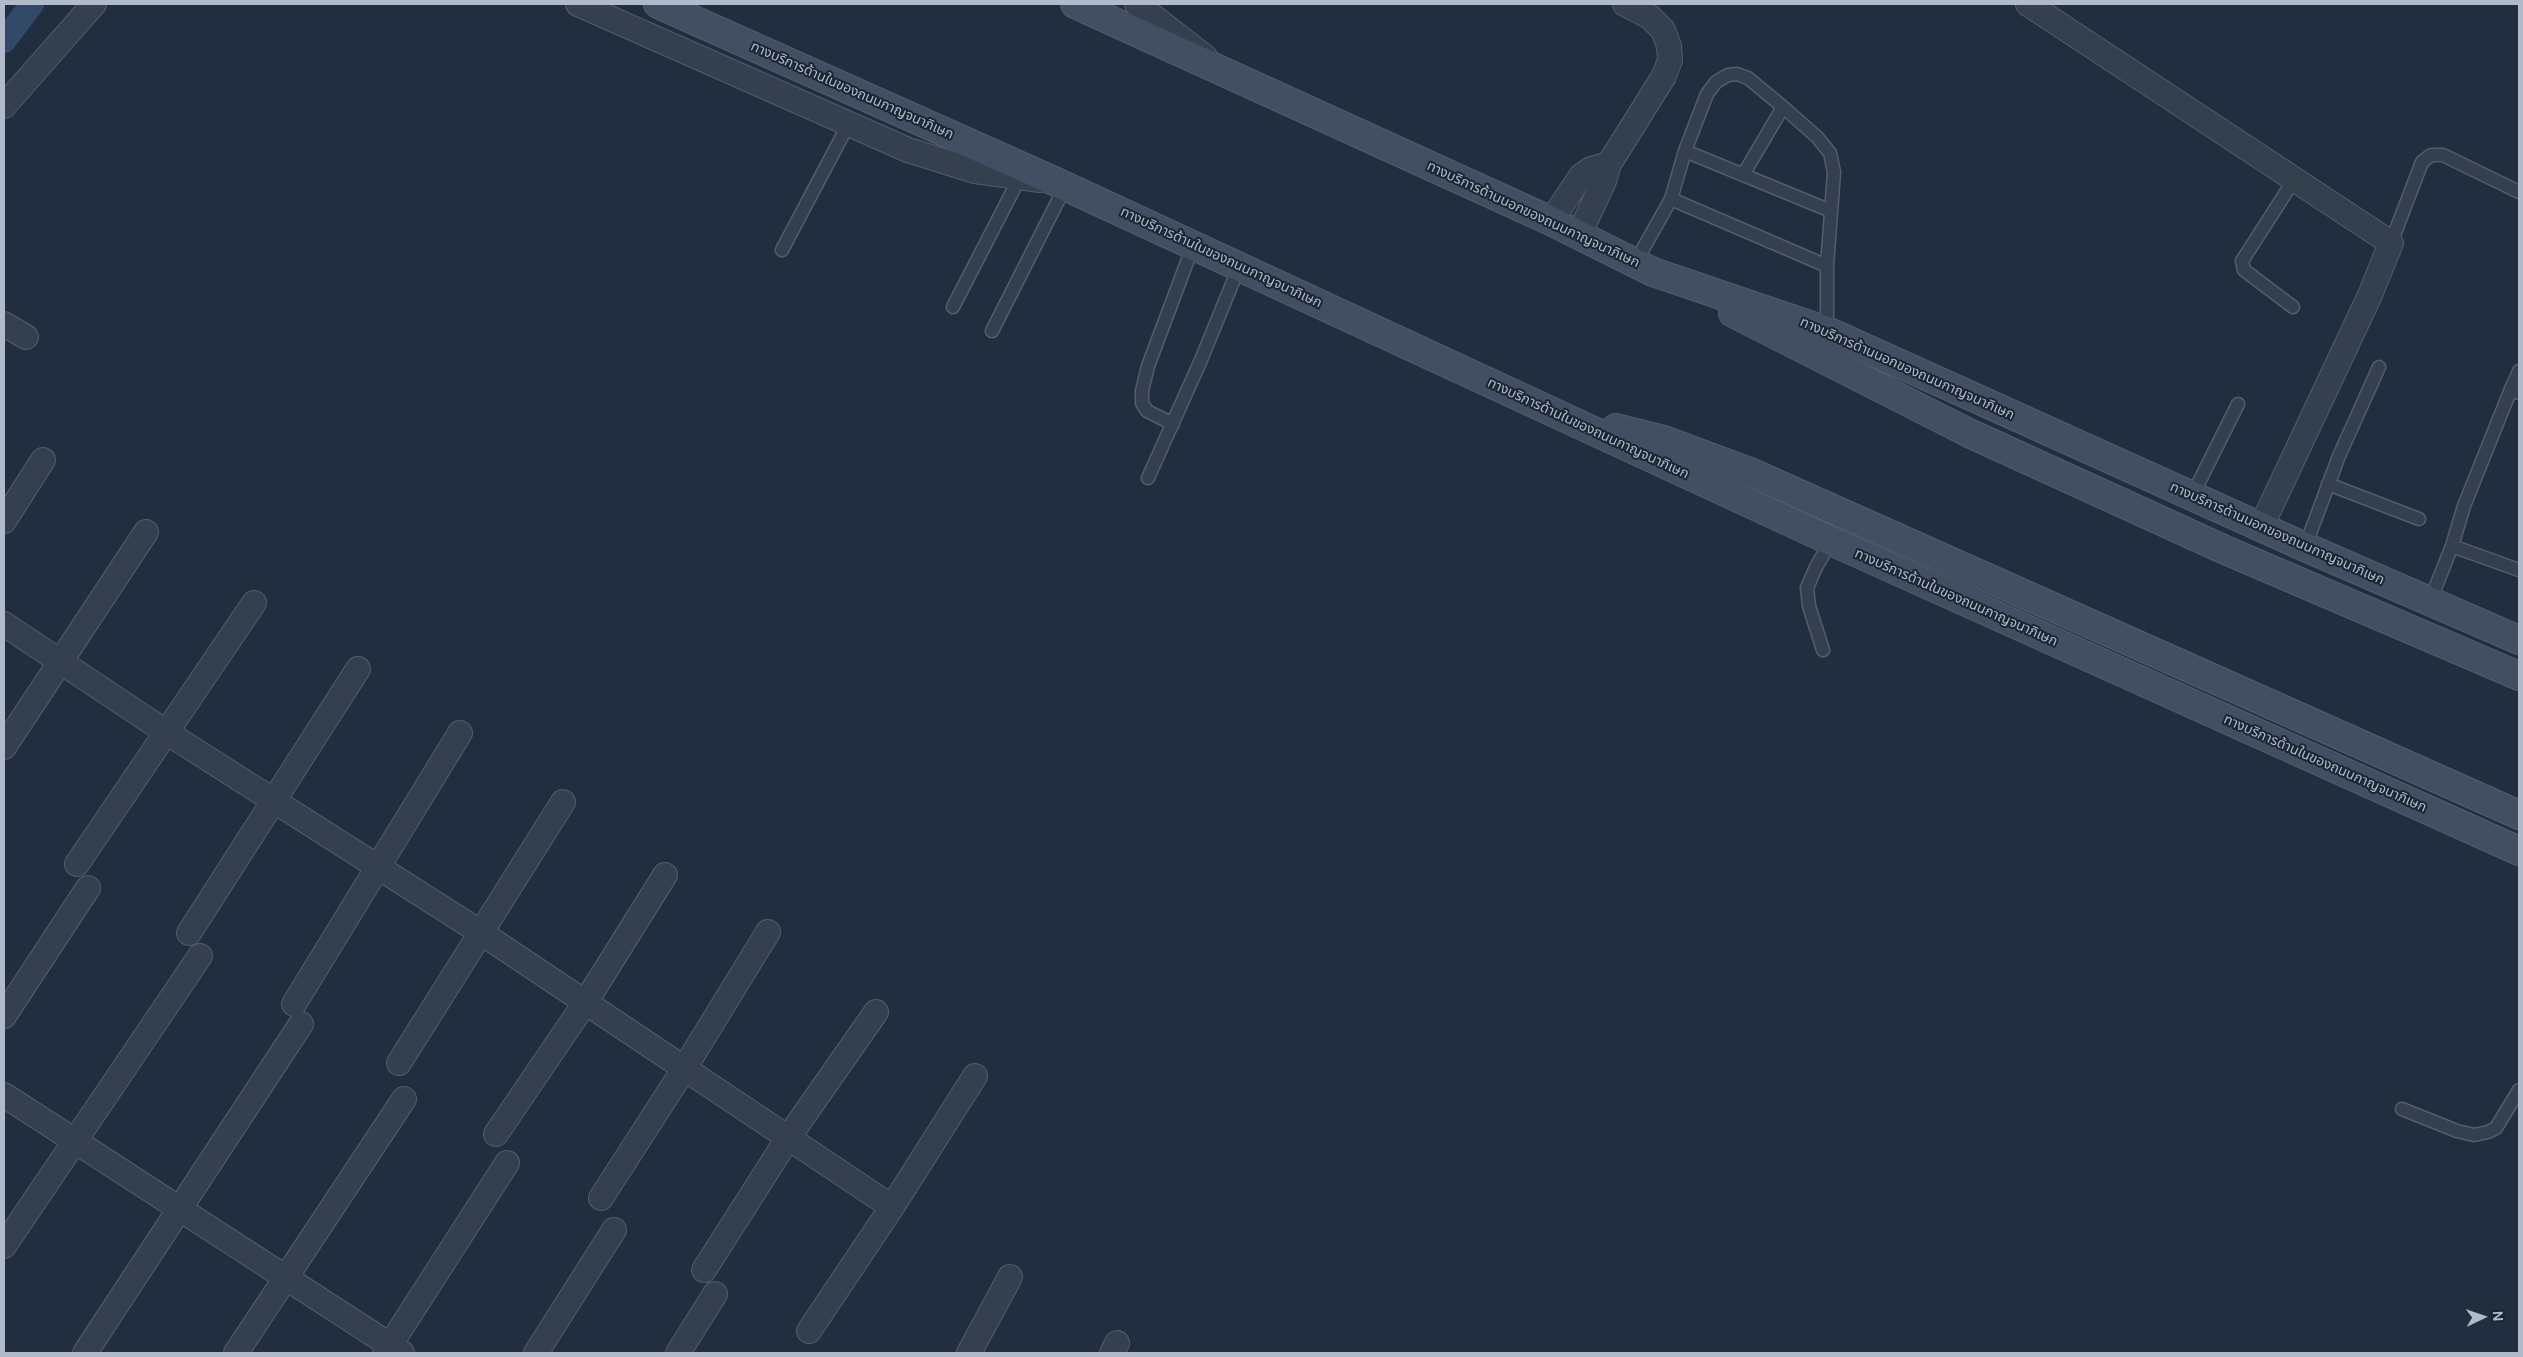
<!DOCTYPE html>
<html>
<head>
<meta charset="utf-8">
<style>
  body { margin:0 }
  #map { position:relative; width:2523px; height:1357px; overflow:hidden; background:#212e3f; font-family:"DM Sans",sans-serif }
  canvas { display:block }
  .frame { position:absolute; inset:0; border:5px solid #b0baca; pointer-events:none }
  .north { position:absolute; left:2458px; top:1292px; width:50px; height:50px; -webkit-text-stroke:4px #1a2533; paint-order:stroke; rotate:87deg; font-size:14px; font-weight:700; line-height:20px; text-align:center; color:#b0baca }
  .north::after { content:''; display:block; margin:auto; width:18px; height:22px; background:#b0baca; clip-path:polygon(50% 0,100% 100%,50% 72%,0 100%) }
</style>
</head>
<body>
<div id="map">
<canvas width="2523" height="1357"></canvas>
<div class="frame"></div>
<div class="north">N</div>
</div>
<script>
const context = document.querySelector('canvas').getContext('2d');
context.lineJoin = 'round';
function shape(rows) {
  const path = new Path2D();
  for (const r of rows) {
    path.moveTo(r[0], r[1]);
    for (let i = 2; i < r.length; i += 2) path.lineTo(r[i], r[i + 1]);
  }
  return path;
}
function trace(path, color, width, dash) {
  context.strokeStyle = color;
  context.lineWidth = width;
  context.lineCap = dash ? 'butt' : 'round';
  context.setLineDash(dash || []);
  context.stroke(path);
}
function label(font, color, halo, rows, align = 'center') {
  context.font = font + ' "DM Sans","Noto Sans Thai",sans-serif';
  context.lineWidth = 4;
  context.setLineDash([]);
  context.textBaseline = 'middle';
  context.strokeStyle = halo;
  context.fillStyle = color;
  for (const [text, x, y, turn = 0] of rows) {
    context.save();
    context.translate(x, y);
    context.rotate((+turn || 0) * Math.PI / 180);
    context.textAlign = isNaN(turn) ? turn : align;
    if (halo) context.strokeText(text, 0, 0);
    context.fillText(text, 0, 0);
    context.restore();
  }
}
trace(shape([
  [4,41,32,4]
]), '#334968', 24);
const lane = shape([
  [1685,151,1831,211],
  [1743,175,1783,107],
  [1671,199,1827,266],
  [2391,243,2422,162,2431,155,2443,155,2519,192],
  [782,250,848,125],
  [1635,263,1671,199,1685,151,1707,94,1716,82,1728,75,1737,74,1748,78,1783,107,1817,137,1830,153,1834,172,1827,266,1827,331],
  [953,307,1020,177],
  [2293,307,2244,270,2242,261,2294,180],
  [992,331,1065,187],
  [2519,371,2511,389,2519,393],
  [1173,424,1147,411,1142,403,1142,391,1148,366,1193,246],
  [1148,478,1201,360,1239,267],
  [2328,484,2419,519],
  [2192,496,2238,404],
  [2452,546,2519,570],
  [2305,547,2339,456,2379,367],
  [2430,601,2452,546,2464,506,2511,389],
  [1823,650,1809,606,1807,588,1816,567,1831,541],
  [2402,1109,2457,1131,2474,1135,2488,1132,2496,1128,2519,1090]
]);
const street = shape([
  [578,4,908,150,975,171,1040,180],
  [1137,4,1205,57],
  [2028,4,2391,243,2370,295,2261,527],
  [4,106,94,4],
  [1551,221,1581,176,1591,169,1609,164],
  [1579,235,1604,181,1609,164,1664,76,1670,60,1669,46,1663,30,1650,17,1625,4],
  [4,324,26,337],
  [4,521,43,460],
  [4,624,166,732,480,932,892,1207],
  [4,747,146,532],
  [77,864,254,603],
  [189,933,358,669],
  [294,1004,460,733],
  [4,1016,88,888],
  [399,1063,563,802],
  [4,1095,402,1353],
  [496,1134,585,1003,665,875],
  [601,1198,684,1069,768,932],
  [4,1246,200,956],
  [704,1270,788,1138,876,1012],
  [809,1331,892,1207,975,1076],
  [85,1353,301,1024],
  [236,1353,404,1099],
  [385,1353,507,1163],
  [536,1353,614,1230],
  [678,1353,715,1294],
  [969,1353,1010,1277],
  [1112,1353,1117,1343]
]);
const secondary = shape([
  [658,4,1054,181,1831,541,2519,851],
  [1075,4,1551,221,1653,272,1827,331,2305,547,2519,640],
  [1733,313,1969,433,2223,549,2519,676],
  [1616,428,1664,440,1750,472,2519,815]
]);
trace(lane, '#535d6c', 15);
trace(street, '#535d6c', 26);
trace(secondary, '#535d6c', 30);
trace(lane, '#35404e', 12);
trace(street, '#35404e', 24);
trace(secondary, '#424e62', 28);
label('14px', '#b0baca', '#1a2533', [
  ["ทางบริการด้านในของถนนกาญจนาภิเษก",852,91,24],
  ["ทางบริการด้านนอกของถนนกาญจนาภิเษก",1533,215,25],
  ["ทางบริการด้านในของถนนกาญจนาภิเษก",1221,258,25],
  ["ทางบริการด้านนอกของถนนกาญจนาภิเษก",1907,369,24],
  ["ทางบริการด้านในของถนนกาญจนาภิเษก",1588,429,25],
  ["ทางบริการด้านนอกของถนนกาญจนาภิเษก",2277,534,24],
  ["ทางบริการด้านในของถนนกาญจนาภิเษก",1956,598,24],
  ["ทางบริการด้านในของถนนกาญจนาภิเษก",2325,764,24]
]);
</script>
</body>
</html>
